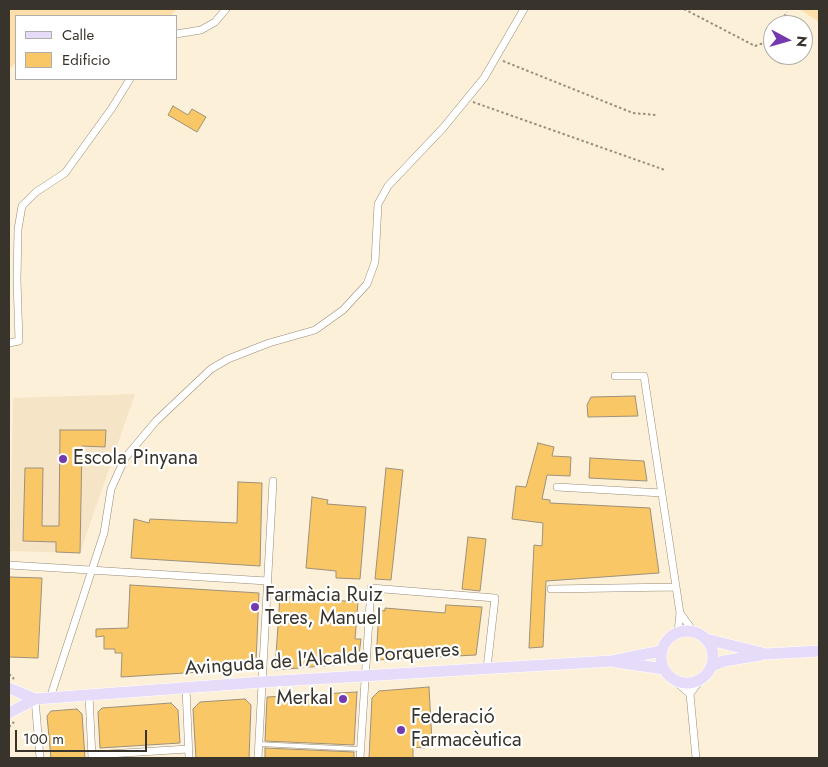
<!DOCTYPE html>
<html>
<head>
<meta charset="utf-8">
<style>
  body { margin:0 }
  #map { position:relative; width:828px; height:767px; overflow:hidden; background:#fdf0d8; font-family:Jost,sans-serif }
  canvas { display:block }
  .frame { position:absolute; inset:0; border:10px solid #39342b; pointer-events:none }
  .legend { position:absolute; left:15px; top:15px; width:162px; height:65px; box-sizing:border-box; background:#fff; border:1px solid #b0aeaa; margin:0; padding:6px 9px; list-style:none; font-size:15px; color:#39342b }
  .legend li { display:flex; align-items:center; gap:10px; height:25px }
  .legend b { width:25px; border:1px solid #b0aeaa }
  .north { position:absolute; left:763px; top:15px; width:50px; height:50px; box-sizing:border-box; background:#fff; border:1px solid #b0aeaa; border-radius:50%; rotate:96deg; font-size:14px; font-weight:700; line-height:20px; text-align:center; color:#39342b }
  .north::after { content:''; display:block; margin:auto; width:18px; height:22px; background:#733ab0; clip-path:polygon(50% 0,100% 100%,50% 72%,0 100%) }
  .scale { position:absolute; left:15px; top:730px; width:132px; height:22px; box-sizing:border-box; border:2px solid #39342b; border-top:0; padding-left:6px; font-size:15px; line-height:18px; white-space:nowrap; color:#39342b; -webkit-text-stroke:4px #fff; paint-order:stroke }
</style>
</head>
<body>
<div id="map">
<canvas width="828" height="767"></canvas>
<div class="frame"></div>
<ul class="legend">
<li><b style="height:6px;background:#e7dbfa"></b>Calle</li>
<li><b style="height:14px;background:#fac766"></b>Edificio</li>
</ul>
<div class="north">N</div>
<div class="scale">100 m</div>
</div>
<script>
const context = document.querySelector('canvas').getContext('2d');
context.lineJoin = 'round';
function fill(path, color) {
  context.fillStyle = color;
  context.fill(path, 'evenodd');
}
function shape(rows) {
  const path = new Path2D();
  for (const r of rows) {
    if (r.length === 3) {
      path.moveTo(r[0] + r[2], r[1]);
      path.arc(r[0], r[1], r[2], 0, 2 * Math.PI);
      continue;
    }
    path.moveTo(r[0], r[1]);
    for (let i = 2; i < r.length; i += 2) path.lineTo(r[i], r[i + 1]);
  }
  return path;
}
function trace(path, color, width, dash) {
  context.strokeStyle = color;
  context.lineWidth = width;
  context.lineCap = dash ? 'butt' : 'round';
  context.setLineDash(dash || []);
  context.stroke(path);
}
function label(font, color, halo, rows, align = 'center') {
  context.font = font + ' Jost,sans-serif';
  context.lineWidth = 4.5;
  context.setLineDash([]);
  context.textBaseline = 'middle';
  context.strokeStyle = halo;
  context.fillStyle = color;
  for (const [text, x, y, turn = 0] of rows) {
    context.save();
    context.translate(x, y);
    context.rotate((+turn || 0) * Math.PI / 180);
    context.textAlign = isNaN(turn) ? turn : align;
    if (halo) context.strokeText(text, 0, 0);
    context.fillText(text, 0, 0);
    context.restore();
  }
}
fill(shape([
  [135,394,80,553,10,551,13,398]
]), '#f6e4c7');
fill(shape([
  [9,9,176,9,171,16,16,16,16,63,9,69],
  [799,9,819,9,819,22]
]), '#fedfaa');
const building = shape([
  [173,106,188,115,192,109,206,117,197,132,168,115,173,106],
  [635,396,638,416,588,417,587,405,591,397,635,396],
  [60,430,106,430,105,447,82,446,80,553,56,552,56,542,23,541,25,468,43,468,42,526,59,526,60,430],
  [538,443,554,447,552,456,571,457,570,476,547,475,542,499,550,500,550,503,650,508,659,573,546,581,543,647,529,648,534,545,542,546,543,523,512,519,516,486,526,487,538,443],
  [590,458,644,461,647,481,589,478,590,458],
  [386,468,403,470,391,580,375,579,386,468],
  [238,482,262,483,260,566,131,558,134,519,149,523,150,519,237,523,238,482],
  [312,497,328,500,327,504,366,507,360,579,336,578,336,571,306,568,312,497],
  [468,537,486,539,480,591,462,589,468,537],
  [9,577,42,578,38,658,9,657,9,577],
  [130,585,259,593,256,662,249,669,121,677,122,653,115,653,115,649,104,649,104,636,96,637,96,629,128,628,130,585],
  [280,596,358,602,355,639,361,639,358,663,275,670,280,596],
  [446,605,482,607,476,655,376,660,379,610,385,611,385,608,445,613,446,605],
  [429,687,432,742,427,742,425,748,413,747,413,758,369,758,372,698,379,691,429,687],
  [357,692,354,745,265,741,267,697,357,692],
  [245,699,251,705,249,758,196,758,193,709,200,702,245,699],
  [171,703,178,710,180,743,100,748,98,712,102,708,171,703],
  [77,709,82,714,85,758,51,758,47,716,51,711,77,709],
  [265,748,354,752,354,758,265,758,265,748]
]);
fill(building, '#fac766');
trace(building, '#9d917b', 1);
const service = shape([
  [258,744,360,749]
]);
const minor = shape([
  [176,34,201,30,215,22,226,9],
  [9,343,19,341,17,280,18,229,22,206,36,192,65,173,112,108,130,79],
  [615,376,644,376,680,613,678,632],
  [557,487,662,493],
  [9,565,267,581],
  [551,589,676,587],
  [680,613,693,631],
  [674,680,690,694,696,758],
  [186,688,189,758],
  [690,694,701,679],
  [89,695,92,758],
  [50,698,104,533,111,489,125,458,156,421,211,369,228,359,269,343,315,330,343,310,367,284,375,262,378,204,388,186,443,128,484,78,524,9],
  [35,699,40,758],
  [92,755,188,749],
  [258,758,273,481],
  [360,758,371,588,495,598,487,668]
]);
const primary = shape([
  [687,657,26],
  [706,639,766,654,819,651],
  [616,662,664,669],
  [711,666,724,661,760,655],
  [9,688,35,699,262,682,612,661,661,651],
  [9,713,35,699]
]);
trace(service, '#988c76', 5);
trace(minor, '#988c76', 8);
trace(primary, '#fff', 12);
trace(shape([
  [684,9,755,46,769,41,773,35],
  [779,25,787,12],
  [503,61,633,113,656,115],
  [473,102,665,170],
  [9,674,14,679],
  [9,727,14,722]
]), '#978e7e', 2, [2.5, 2.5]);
trace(service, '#fff', 4);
trace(minor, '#fff', 7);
trace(primary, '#e7dbfa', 11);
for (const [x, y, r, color] of [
  [63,459,5,"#733ab0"],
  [255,607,5,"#733ab0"],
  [343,699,5,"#733ab0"],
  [401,730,5,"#733ab0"]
]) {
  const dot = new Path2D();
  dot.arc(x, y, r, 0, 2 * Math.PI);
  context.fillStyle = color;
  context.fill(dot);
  trace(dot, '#fff', 2);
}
label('20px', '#39342b', '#fff', [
  ["Escola Pinyana",73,459],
  ["Farmàcia Ruiz",265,596],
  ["Teres, Manuel",265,619],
  ["Merkal",333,699,"right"],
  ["Federació",411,718],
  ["Farmacèutica",411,741]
], 'left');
label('20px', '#39342b', '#fff', [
  ["Avinguda de l'Alcalde Porqueres",322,660,-4]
]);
</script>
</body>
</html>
